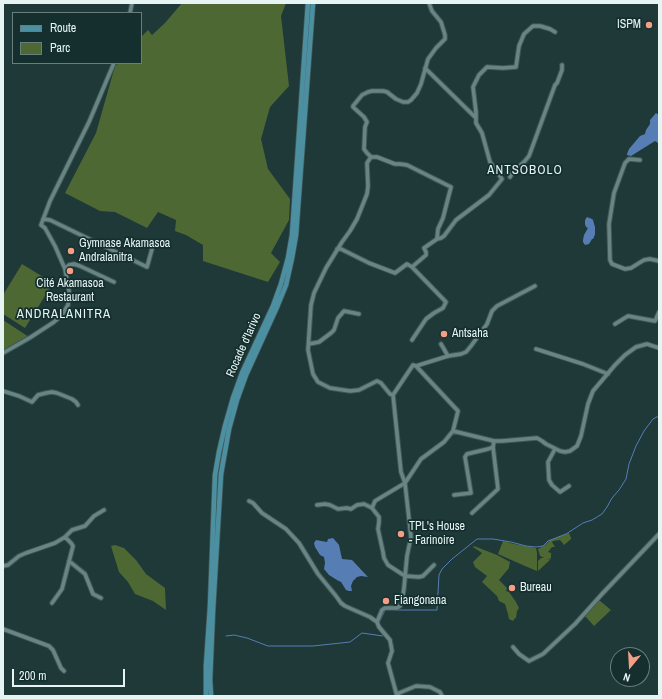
<!DOCTYPE html>
<html>
<head>
<meta charset="utf-8">
<style>
  body { margin:0 }
  #map { position:relative; width:662px; height:699px; overflow:hidden; background:#1e3938; font-family:"Archivo Narrow",sans-serif }
  canvas { display:block }
  .frame { position:absolute; inset:0; border:4px solid #e6f5f4; pointer-events:none }
  .legend { position:absolute; left:12px; top:12px; width:130px; height:52px; box-sizing:border-box; background:#142f2e; border:1px solid #687e7d; margin:0; padding:5px 7px; list-style:none; font-size:12px; color:#e6f5f4 }
  .legend li { display:flex; align-items:center; gap:8px; height:20px }
  .legend b { width:20px; border:1px solid #687e7d }
  .north { position:absolute; left:610px; top:647px; width:40px; height:40px; box-sizing:border-box; background:#142f2e; border:1px solid #687e7d; border-radius:50%; rotate:198deg; font-size:11px; font-weight:700; line-height:16px; text-align:center; color:#e6f5f4 }
  .north::after { content:''; display:block; margin:auto; width:14px; height:18px; background:#f49e86; clip-path:polygon(50% 0,100% 100%,50% 72%,0 100%) }
  .scale { position:absolute; left:12px; top:669px; width:113px; height:18px; box-sizing:border-box; border:2px solid #e6f5f4; border-top:0; padding-left:5px; font-size:12px; line-height:14px; white-space:nowrap; color:#e6f5f4; -webkit-text-stroke:3px #142f2e; paint-order:stroke }
</style>
</head>
<body>
<div id="map">
<canvas width="662" height="699"></canvas>
<div class="frame"></div>
<ul class="legend">
<li><b style="height:5px;background:#4c8fa1"></b>Route</li>
<li><b style="height:11px;background:#4e6834"></b>Parc</li>
</ul>
<div class="north">N</div>
<div class="scale">200 m</div>
</div>
<script>
const context = document.querySelector('canvas').getContext('2d');
context.lineJoin = 'round';
function fill(path, color) {
  context.fillStyle = color;
  context.fill(path, 'evenodd');
}
function shape(rows) {
  const path = new Path2D();
  for (const r of rows) {
    path.moveTo(r[0], r[1]);
    for (let i = 2; i < r.length; i += 2) path.lineTo(r[i], r[i + 1]);
  }
  return path;
}
function trace(path, color, width, dash) {
  context.strokeStyle = color;
  context.lineWidth = width;
  context.lineCap = dash ? 'butt' : 'round';
  context.setLineDash(dash || []);
  context.stroke(path);
}
function label(font, color, halo, rows, align = 'center') {
  context.font = font + ' "Archivo Narrow",sans-serif';
  context.lineWidth = 3.5;
  context.setLineDash([]);
  context.textBaseline = 'middle';
  context.strokeStyle = halo;
  context.fillStyle = color;
  for (const [text, x, y, turn = 0] of rows) {
    context.save();
    context.translate(x, y);
    context.rotate((+turn || 0) * Math.PI / 180);
    context.textAlign = isNaN(turn) ? turn : align;
    if (halo) context.strokeText(text, 0, 0);
    context.fillText(text, 0, 0);
    context.restore();
  }
}
fill(shape([
  [182,3,286,3,281,16,289,86,270,107,261,139,268,169,290,199,289,220,271,253,280,262,268,282,203,261,203,245,186,235,175,231,176,220,158,212,147,228,115,212,100,211,65,193,96,133,115,66,119,63,141,63,141,38,142,36,148,30,152,35,165,23],
  [22,264,53,283,25,328,3,314,3,295],
  [3,320,29,337,3,352],
  [569,533,571,538,571,539,564,545,560,540,553,541,552,542,555,547,552,547,548,552,551,553,551,558,547,560,551,559,538,571,538,561,541,558,544,558,540,556,538,549,545,545,550,540],
  [503,541,514,544,536,548,537,553,537,571,525,566,498,554],
  [115,545,124,548,136,560,146,574,165,588,166,610,153,601,135,594,128,582,119,572,111,546],
  [474,546,497,555,510,562,509,567,509,568,499,580,507,588,506,591,509,592,516,602,519,608,517,611,516,618,515,618,513,621,509,619,508,614,505,604,499,601,497,596,482,582,487,576,475,567,473,562,482,553,473,547],
  [599,600,611,610,594,626,584,615]
]), '#4e6834');
fill(shape([
  [656,113,659,115,659,142,658,143,655,141,631,156,627,155,627,154,629,149,640,136,645,134,646,130,650,124,650,120],
  [587,217,592,219,593,220,595,227,595,234,594,237,593,239,592,239,589,244,585,245,583,242,583,240,584,235,588,228,586,227,585,224,585,220],
  [333,538,339,545,342,559,352,560,368,577,361,576,357,577,353,581,351,586,352,591,349,591,346,590,341,582,337,580,329,575,324,569,325,563,324,557,320,555,315,547,314,543,316,540,327,542,328,539]
]), '#567eb4');
trace(shape([
  [396,610,437,610,439,575,442,569,452,559,477,539,493,539,511,542,526,546,536,547,543,546,548,541,566,534,583,523,592,520,602,514,607,507,612,498,619,490,626,479,629,464,636,446,644,431,653,419,659,416],
  [384,630,379,623,385,610],
  [226,636,234,635,247,638,268,646,313,646,350,642,362,633,383,636,384,635]
]), '#567eb4', 1);
const minor = shape([
  [429,3,432,11,441,22,445,35,445,39,436,48,428,59,421,84,417,93,411,100,408,102,403,102,396,99,387,92,383,91,372,91,368,92,362,95,353,106,353,107,364,117,367,122,365,127,364,149,367,153,371,157,367,163,368,186,367,194,357,219,350,231,342,242,326,268,314,293,311,305,308,350,313,374,318,382,330,388,350,391,359,390,377,381,381,383,390,394,393,395,413,365,416,366,458,411,453,431,444,442,421,459,405,483,375,501,372,508,379,517,379,522,378,529,383,552,384,558,388,565,405,576,419,577,423,576,434,565],
  [130,13,132,3],
  [425,68,476,118],
  [371,157,377,157,395,164,400,164,407,165,451,187,443,218,438,229,437,239],
  [640,160,629,159,625,163,614,193,609,224,610,260,612,264,625,269,631,268,644,260,650,259,659,261],
  [510,177,513,172,524,162,529,156,555,85,557,83,562,70,562,65],
  [43,219,50,220,147,267,152,249],
  [337,249,341,249,369,263,395,273,407,264,412,267,426,255,426,252,424,248,437,239,441,238,444,236,456,220,489,195,502,179,490,162,482,133,476,123,476,112,473,87,479,75,487,67,503,68,516,67,519,46,524,34,533,26,540,26,550,29,555,32],
  [412,267,446,302,443,308,434,313,426,319,412,340],
  [65,269,69,265,74,264,80,266,114,282],
  [615,324,628,316,655,321,659,312],
  [309,344,319,342,331,333,334,330,338,318,344,311,359,314],
  [441,344,448,356],
  [536,349,583,364,608,374],
  [3,353,31,337,54,322,62,315,68,305,69,291,65,269,55,246,45,228,41,225,50,201,89,122,114,63],
  [416,366,448,356,461,354,466,352,471,346,487,324,492,311,497,306,535,286],
  [3,391,19,396,32,402,38,395,46,393,52,392,57,393,72,399,76,402,78,405],
  [453,431,494,441,502,441,537,438,542,441,546,444,560,451,565,452,570,451,577,446,581,436,588,404,593,391,615,365,625,355,636,347,647,344,659,348],
  [555,449,548,462,549,480,552,485,560,492,569,486],
  [454,495,471,493,465,457,467,454,488,449,493,447,494,441],
  [249,501,253,503,262,513,286,529,299,543,318,574,336,596,341,603,345,606,370,617,377,622,382,610,385,608,397,608,400,606,402,602,404,588,407,556,411,537,405,483,401,472,393,395],
  [317,505,325,504,330,505,338,509,347,508,351,509,357,505,364,504,372,508],
  [472,513,498,489,493,447],
  [65,537,72,530,85,526,94,516,104,510],
  [69,561,85,574,93,594,101,598],
  [3,566,8,565,19,556,26,553,55,543,65,537,71,543,73,546,62,589,52,603],
  [377,622,379,627,390,640,392,651,388,663,397,696,399,693,416,686,430,687,440,692,442,696],
  [3,629,49,646,53,650,61,668,64,671],
  [513,647,519,654,529,661,543,654,575,624,602,594,659,534]
]);
const major = shape([
  [206,696,206,666,210,607,215,475,219,452,225,426,233,398,242,373,273,306,281,284,288,258,292,235,308,3],
  [211,696,210,680,213,610,221,474,229,429,237,400,246,375,277,307,286,285,292,258,296,235,313,3]
]);
trace(minor, '#405757', 5.5);
trace(major, '#405757', 6);
trace(minor, '#688584', 3.5);
trace(major, '#4c8fa1', 4.5);
for (const [x, y, r, color] of [
  [649,25,4,"#f49e86"],
  [71,251,4,"#f49e86"],
  [70,271,4,"#f49e86"],
  [444,334,4,"#f49e86"],
  [401,534,4,"#f49e86"],
  [512,588,4,"#f49e86"],
  [386,601,4,"#f49e86"]
]) {
  const dot = new Path2D();
  dot.arc(x, y, r, 0, 2 * Math.PI);
  context.fillStyle = color;
  context.fill(dot);
  trace(dot, '#142f2e', 1.5);
}
label('12px', '#e6f5f4', '#142f2e', [
  ["ISPM",641,25,"right"],
  ["Gymnase Akamasoa",79,244],
  ["Andralanitra",79,258],
  ["Cité Akamasoa",70,284,"center"],
  ["Restaurant",70,298,"center"],
  ["Antsaha",452,334],
  ["TPL's House",409,527],
  ["- Farinoire",409,541],
  ["Bureau",520,588],
  ["Fiangonana",394,601]
], 'left');
label('12px', '#e6f5f4', '#142f2e', [
  ["Rocade d'Iarivo",244,345,-66]
]);
context.letterSpacing = '1px';
label('13px', '#e6f5f4', '#142f2e', [
  ["ANTSOBOLO",525,171],
  ["ANDRALANITRA",64,315]
]);
context.letterSpacing = '0px';
</script>
</body>
</html>
